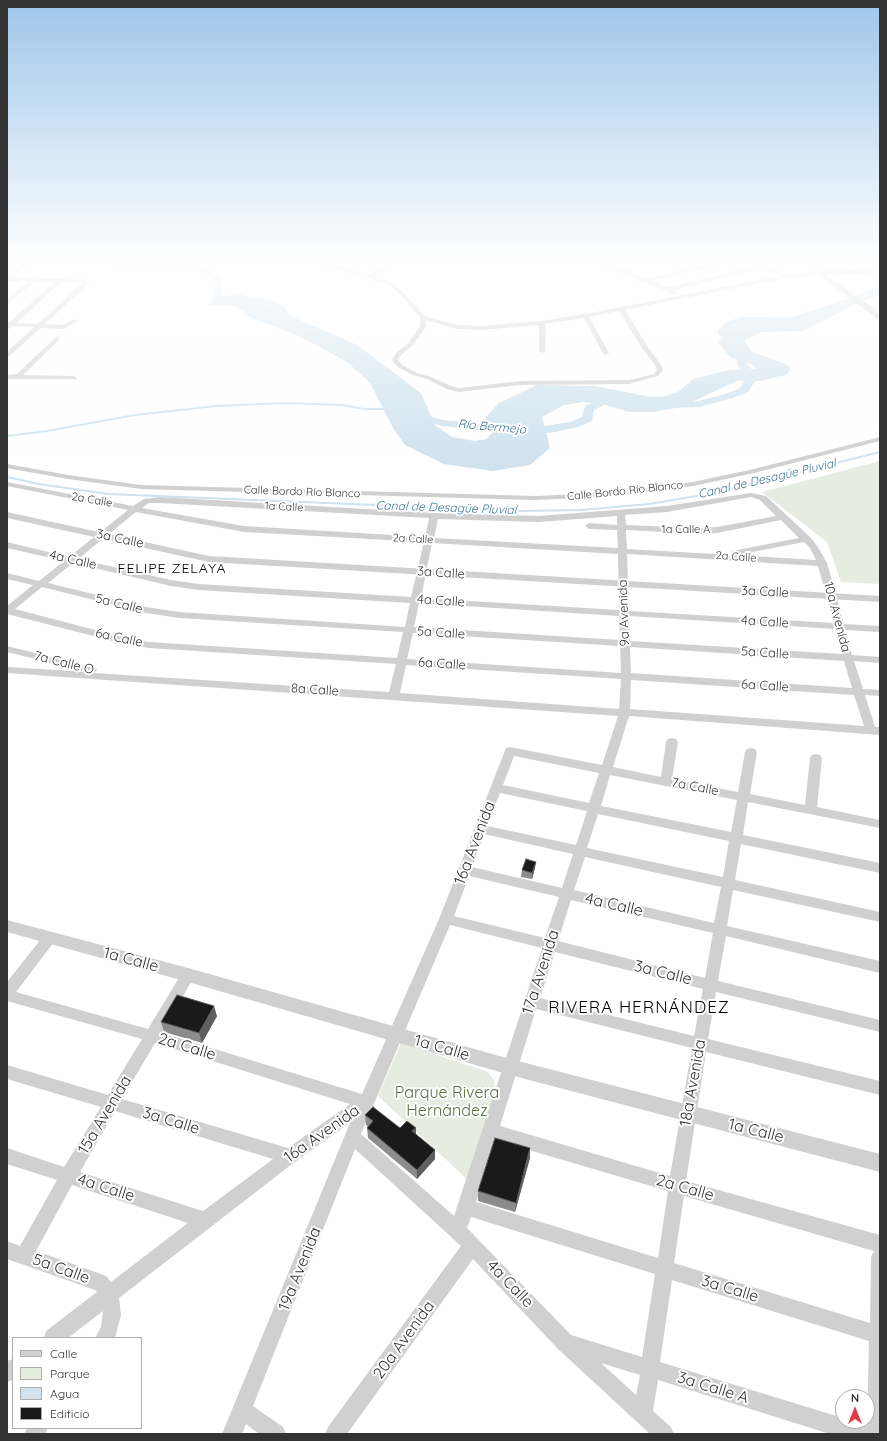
<!DOCTYPE html>
<html>
<head>
<meta charset="utf-8">
<style>
  body { margin:0 }
  #map { position:relative; width:887px; height:1441px; overflow:hidden; background:#fff; font-family:Quicksand,sans-serif }
  canvas { display:block }
  .frame { position:absolute; inset:0; border:8px solid #333; pointer-events:none }
  .legend { position:absolute; left:12px; top:1337px; width:130px; height:92px; box-sizing:border-box; background:#fff; border:1px solid #adadad; margin:0; padding:5px 7px; list-style:none; font-size:12px; color:#333 }
  .legend li { display:flex; align-items:center; gap:8px; height:20px }
  .legend b { width:20px; border:1px solid #adadad }
  .north { position:absolute; left:835px; top:1389px; width:40px; height:40px; box-sizing:border-box; background:#fff; border:1px solid #adadad; border-radius:50%; rotate:0deg; font-size:11px; font-weight:700; line-height:16px; text-align:center; color:#333 }
  .north::after { content:''; display:block; margin:auto; width:14px; height:18px; background:#e63946; clip-path:polygon(50% 0,100% 100%,50% 72%,0 100%) }
</style>
</head>
<body>
<div id="map">
<canvas width="887" height="1441"></canvas>
<div class="frame"></div>
<ul class="legend">
<li><b style="height:5px;background:#d0d0d0"></b>Calle</li>
<li><b style="height:11px;background:#e6ecdf"></b>Parque</li>
<li><b style="height:11px;background:#cfe2ee"></b>Agua</li>
<li><b style="height:11px;background:#1a1a1a"></b>Edificio</li>
</ul>
<div class="north">N</div>
</div>
<script>
const context = document.querySelector('canvas').getContext('2d');
context.lineJoin = 'round';
function fill(path, color) {
  context.fillStyle = color;
  context.fill(path, 'evenodd');
}
function shape(rows) {
  const path = new Path2D();
  for (const r of rows) {
    path.moveTo(r[0], r[1]);
    for (let i = 2; i < r.length; i += 2) path.lineTo(r[i], r[i + 1]);
  }
  return path;
}
function trace(path, color, width, dash) {
  context.strokeStyle = color;
  context.lineWidth = width;
  context.lineCap = dash ? 'butt' : 'round';
  context.setLineDash(dash || []);
  context.stroke(path);
}
function label(font, color, halo, rows, align = 'center') {
  context.font = font + ' Quicksand,sans-serif';
  context.lineWidth = 4;
  context.setLineDash([]);
  context.textBaseline = 'middle';
  context.strokeStyle = halo;
  context.fillStyle = color;
  for (const [text, x, y, turn = 0] of rows) {
    context.save();
    context.translate(x, y);
    context.rotate((+turn || 0) * Math.PI / 180);
    context.textAlign = isNaN(turn) ? turn : align;
    if (halo) context.strokeText(text, 0, 0);
    context.fillText(text, 0, 0);
    context.restore();
  }
}
fill(shape([
  [880,461,880,584,841,582,827,542,762,492],
  [401,1043,488,1072,494,1080,495,1090,470,1182,378,1096]
]), '#e6ecdf');
fill(shape([
  [100,262,142,265,171,265,211,271,222,278,222,297,239,293,357,345,421,393,435,425,452,437,475,441,486,439,492,433,485,418,499,403,537,385,595,386,646,396,663,397,678,392,693,379,729,370,756,369,755,366,730,357,718,343,727,329,749,320,780,321,852,297,880,285,880,295,860,302,803,331,761,332,744,341,752,352,786,364,791,369,786,375,761,381,737,381,681,407,654,412,629,412,602,404,583,402,564,405,542,417,550,448,530,465,493,471,444,464,405,445,393,428,370,383,347,362,301,337,250,317,243,310,230,305,210,305,216,283,212,276,201,272,188,270,168,268,127,267]
]), '#cfe2ee');
trace(shape([
  [7,436,47,431,135,415,216,406,287,403,342,405,365,409,386,409],
  [7,477,39,484,108,494,521,511,581,510,649,504,720,492,880,452]
]), '#cfe2ee', 2);
fill(shape([
  [233,295,273,300,284,306,296,326,301,327,303,329,298,332,289,330,277,310,268,305,230,300,228,298,230,296,233,295],
  [744,317,805,318,810,321,805,324,744,323,733,325,727,332,732,338,745,348,747,364,758,377,748,392,733,398,699,407,660,408,658,406,660,404,699,401,725,394,740,388,747,377,737,365,736,351,724,342,717,332,727,321,744,317],
  [613,397,624,398,626,400,624,402,604,405,594,410,592,421,578,427,555,432,524,435,442,426,407,416,405,414,407,412,411,411,443,420,524,429,571,422,582,417,585,406,596,401,613,397]
]), '#cfe2ee');
fill(shape([
  [24,262,31,262,13,277,33,278,37,275,39,276,39,278,87,280,90,282,45,324,63,325,74,319,77,321,76,322,64,329,41,328,7,358,7,352,34,327,13,326,7,330,7,323,10,322,54,282,36,281,7,304,7,299,29,281,7,281,7,276,24,262],
  [61,282,82,283,38,324,17,323,61,282],
  [317,262,327,262,370,275,385,262,392,262,375,277,395,284,425,316,457,325,481,326,541,321,585,314,781,276,760,268,673,290,677,293,674,295,622,273,603,262,611,262,646,279,716,262,727,262,651,281,668,288,755,266,752,264,755,262,788,274,819,271,822,273,819,275,788,278,754,284,625,310,648,347,661,365,663,370,658,376,629,384,520,385,459,392,447,389,427,379,413,375,398,367,392,360,397,352,408,344,420,326,420,317,401,295,391,286,381,282,317,262],
  [619,311,642,348,655,365,657,370,654,374,629,380,520,381,459,388,451,386,431,377,417,373,402,365,398,360,402,354,412,346,419,337,426,326,426,320,457,329,481,330,539,325,539,351,542,353,545,351,546,327,545,324,584,318,603,353,606,355,609,353,589,317,619,311],
  [56,337,61,338,23,375,74,376,77,378,76,379,7,379,7,375,17,374,56,337],
  [880,437,880,441,754,473,693,486,604,497,535,500,141,489,68,479,7,468,7,464,68,475,141,485,535,496,604,493,693,482,754,469,880,437],
  [7,482,133,506,144,499,160,497,434,513,539,516,667,506,751,493,766,496,810,537,818,547,827,563,844,624,880,626,880,632,845,630,852,655,880,657,880,663,854,661,863,689,880,690,880,696,865,695,875,727,880,727,880,735,629,716,613,767,661,777,666,742,668,739,672,738,676,739,678,742,672,779,738,792,745,752,747,749,751,748,755,749,757,752,750,794,805,805,810,758,812,755,816,754,820,755,822,758,817,807,880,820,880,828,748,802,743,835,880,863,880,873,741,844,735,880,880,912,880,922,733,890,727,926,880,961,880,973,726,936,718,981,880,1020,880,1032,716,992,708,1039,880,1081,880,1095,706,1052,686,1181,880,1235,880,1434,830,1434,658,1380,653,1411,671,1427,674,1434,650,1434,558,1349,473,1259,347,1434,325,1434,328,1427,461,1246,355,1149,253,1406,283,1427,286,1434,259,1434,246,1424,242,1434,222,1434,350,1123,296,1161,119,1298,121,1315,115,1338,95,1338,101,1327,103,1311,68,1338,44,1338,46,1331,97,1292,95,1290,7,1259,7,1241,20,1246,57,1180,7,1164,7,1148,64,1167,101,1107,7,1079,7,1065,108,1095,142,1039,7,1001,7,982,45,934,50,933,55,934,57,938,16,992,148,1029,183,971,188,969,193,971,195,975,162,1033,362,1094,439,919,506,748,510,747,602,765,618,716,7,673,7,667,88,672,7,652,7,646,96,668,97,670,94,673,389,692,396,664,149,648,121,643,7,614,7,606,33,585,7,579,7,573,39,581,64,561,7,548,7,542,69,557,128,510,7,486,7,482],
  [751,497,760,500,776,516,717,527,700,528,626,525,625,515,667,512,751,497],
  [149,503,160,503,429,518,425,537,244,526,142,508,149,503],
  [136,512,244,532,424,542,411,597,199,584,171,580,78,559,136,512],
  [617,516,617,525,589,523,585,526,589,529,617,530,618,548,434,538,438,519,539,522,617,516],
  [781,520,799,538,732,551,731,553,732,555,627,549,626,530,700,534,717,533,781,520],
  [804,542,810,548,816,560,737,555,804,542],
  [432,543,618,554,619,610,421,598,432,543],
  [627,554,818,566,834,623,629,611,627,554],
  [73,563,171,586,199,590,410,603,405,627,179,612,146,607,48,583,73,563],
  [42,587,146,613,179,618,403,632,397,658,149,642,122,637,15,609,42,587],
  [419,603,619,616,620,640,414,627,419,603],
  [629,616,835,629,842,654,630,641,629,616],
  [413,633,620,646,621,673,407,659,413,633],
  [630,647,844,661,852,688,631,673,630,647],
  [406,665,621,679,619,709,400,693,406,665],
  [631,680,854,695,864,726,630,709,631,680],
  [514,756,599,773,589,803,503,785,514,756],
  [610,775,737,800,731,832,601,806,610,775],
  [500,793,587,811,576,845,487,826,500,793],
  [598,814,729,841,723,877,587,848,598,814],
  [484,834,573,854,562,888,472,867,484,834],
  [585,857,721,887,714,923,574,890,585,857],
  [469,876,559,897,545,938,454,916,469,876],
  [571,900,713,933,705,978,558,941,571,900],
  [450,925,542,948,454,1216,361,1134,450,925],
  [555,952,703,989,694,1036,540,998,555,952],
  [536,1009,692,1048,670,1176,500,1126,536,1009],
  [155,1043,350,1104,288,1148,122,1099,155,1043],
  [115,1111,273,1159,203,1211,80,1172,115,1111],
  [495,1140,668,1191,658,1258,476,1202,495,1140],
  [72,1185,188,1223,111,1282,107,1277,101,1274,36,1251,72,1185],
  [684,1196,874,1251,871,1257,870,1323,674,1263,684,1196],
  [471,1217,655,1274,642,1357,571,1335,467,1228,471,1217],
  [672,1280,869,1341,867,1426,852,1421,843,1421,843,1418,660,1362,672,1280],
  [601,1363,640,1375,636,1395,601,1363],
  [13,1359,13,1380,7,1382,7,1361,13,1359],
  [27,1428,48,1428,45,1434,24,1434,27,1428]
]), '#d0d0d0');
fill(shape([
  [880,269,880,273,826,275,871,306,880,315,880,321,816,273,819,271,880,269],
  [7,512,209,556,880,596,880,602,209,562,7,518,7,512],
  [7,920,188,968,510,1059,880,1154,880,1172,510,1075,188,982,7,932,7,920]
]), '#d0d0d0');
fill(shape([
  [535,868,532,879,521,877,522,870],
  [217,1016,202,1043,164,1032,161,1022],
  [365,1115,416,1134,435,1150,435,1159,417,1179,368,1138,367,1128,368,1127,366,1125],
  [530,1158,515,1212,478,1201,478,1191]
]), '#8c8c8c');
fill(shape([
  [536,862,535,868,532,879,532,873],
  [214,1006,217,1016,202,1043,199,1033],
  [416,1128,416,1138,412,1131],
  [530,1148,530,1158,515,1212,516,1203],
  [435,1150,435,1159,417,1179,417,1170]
]), '#5f5f5f');
const building = shape([
  [526,859,536,862,532,873,522,870,526,859],
  [177,995,214,1006,199,1033,161,1022,177,995],
  [373,1107,400,1128,407,1121,416,1128,412,1131,435,1150,417,1170,367,1128,373,1121,365,1115,373,1107],
  [495,1138,530,1148,516,1203,478,1191,495,1138]
]);
fill(building, '#1a1a1a');
trace(building, '#5f5f5f', 1);
const sky = context.createLinearGradient(0, 0, 0, 464);
sky.addColorStop(0, '#9ec6ea');
sky.addColorStop(0.56, '#fff');
sky.addColorStop(1, '#ffffff00');
context.fillStyle = sky;
context.fillRect(0, 0, 887, 464);
label('11px', '#333', '#fff', [
  ["Calle Bordo Río Blanco",625,491,-6],
  ["Calle Bordo Río Blanco",302,492,2],
  ["2a Calle",92,500,10],
  ["1a Calle",284,507,3],
  ["1a Calle A",686,530],
  ["2a Calle",413,539,3],
  ["2a Calle",736,557,4]
]);
label('italic 12px', '#3f7597', '#fff', [
  ["Río Bermejo",492,427,5],
  ["Canal de Desagüe Pluvial",767,479,-13],
  ["Canal de Desagüe Pluvial",446,508,2]
]);
label('13px', '#333', '#fff', [
  ["3a Calle",120,539,12],
  ["4a Calle",73,560,13],
  ["3a Calle",441,573,4],
  ["3a Calle",765,592,3],
  ["4a Calle",441,601,4],
  ["5a Calle",119,604,14],
  ["9a Avenida",624,613,-92],
  ["10a Avenida",837,617,75],
  ["4a Calle",765,622,4],
  ["5a Calle",441,633,4],
  ["6a Calle",119,638,12],
  ["5a Calle",765,653,4],
  ["7a Calle O",64,663,14],
  ["6a Calle",442,664,4],
  ["6a Calle",765,686,4],
  ["8a Calle",315,690,4],
  ["7a Calle",695,787,11]
]);
context.letterSpacing = '1px';
label('14px', '#000', '#fff', [
  ["FELIPE ZELAYA",172,569]
]);
context.letterSpacing = '0px';
label('16px', '#333', '#fff', [
  ["16a Avenida",475,843,-69],
  ["4a Calle",614,905,13],
  ["1a Calle",131,960,15],
  ["17a Avenida",541,972,-72],
  ["3a Calle",663,973,14],
  ["2a Calle",187,1047,17],
  ["1a Calle",442,1048,16],
  ["18a Avenida",693,1083,-80],
  ["15a Avenida",105,1115,-59],
  ["3a Calle",171,1121,17],
  ["1a Calle",756,1131,14],
  ["16a Avenida",322,1134,-35],
  ["4a Calle",106,1188,18],
  ["2a Calle",685,1188,16],
  ["5a Calle",61,1269,20],
  ["19a Avenida",300,1269,-68],
  ["4a Calle",510,1284,46],
  ["3a Calle",730,1289,17],
  ["20a Avenida",404,1340,-54],
  ["3a Calle A",713,1388,17]
]);
label('16px', '#56703f', '#fff', [
  ["Parque Rivera",447,1093],
  ["Hernández",447,1111]
]);
context.letterSpacing = '1px';
label('17px', '#000', '#fff', [
  ["RIVERA HERNÁNDEZ",639,1008]
]);
context.letterSpacing = '0px';
</script>
</body>
</html>
